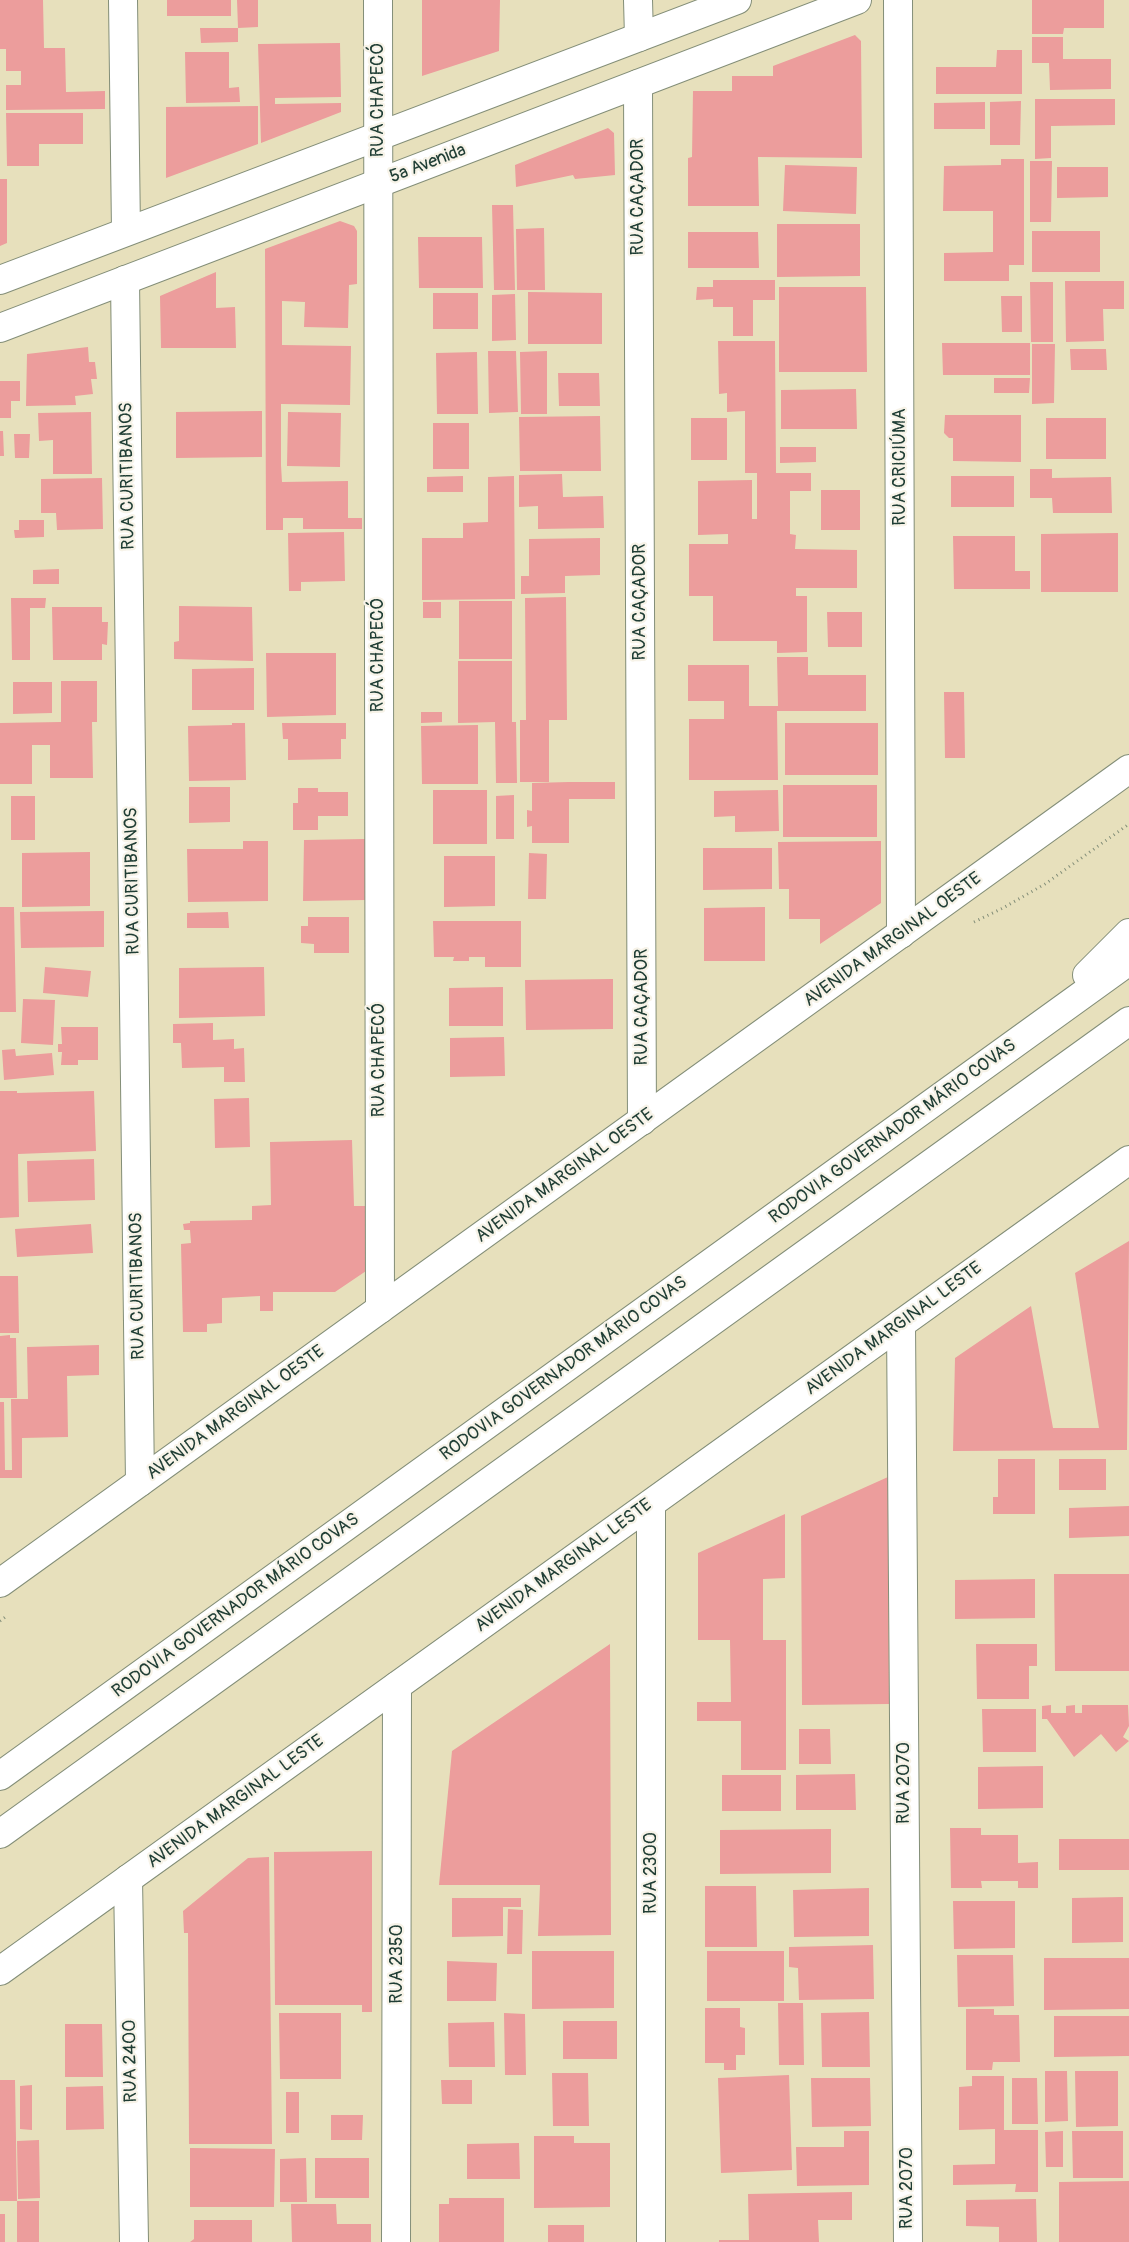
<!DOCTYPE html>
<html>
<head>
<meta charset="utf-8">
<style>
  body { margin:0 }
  canvas { display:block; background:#e7e0bc }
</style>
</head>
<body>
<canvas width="1129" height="2242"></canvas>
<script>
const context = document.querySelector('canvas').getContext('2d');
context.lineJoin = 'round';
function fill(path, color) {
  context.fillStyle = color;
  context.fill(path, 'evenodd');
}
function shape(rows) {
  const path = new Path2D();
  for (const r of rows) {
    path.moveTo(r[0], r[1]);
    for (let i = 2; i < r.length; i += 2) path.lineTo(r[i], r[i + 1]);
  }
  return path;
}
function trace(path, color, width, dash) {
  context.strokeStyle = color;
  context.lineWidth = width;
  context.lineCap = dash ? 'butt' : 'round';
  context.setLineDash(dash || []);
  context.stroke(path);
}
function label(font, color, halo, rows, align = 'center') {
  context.font = font + ' Pangolin,sans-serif';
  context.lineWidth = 4.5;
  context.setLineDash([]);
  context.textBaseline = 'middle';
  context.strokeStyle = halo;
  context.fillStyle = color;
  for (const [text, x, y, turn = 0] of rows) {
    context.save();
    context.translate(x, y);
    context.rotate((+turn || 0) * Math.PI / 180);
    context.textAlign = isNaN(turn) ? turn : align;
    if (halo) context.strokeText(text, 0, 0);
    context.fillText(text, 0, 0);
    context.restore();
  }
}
fill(shape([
  [0,0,43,0,44,48,65,48,66,92,105,91,105,109,6,110,6,85,21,85,21,71,6,71,6,49,0,49],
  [167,0,231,0,231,16,167,16],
  [237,0,258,0,258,27,238,28],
  [422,0,500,0,499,51,422,76],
  [1032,0,1104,0,1104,28,1064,28,1063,34,1032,34],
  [200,28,238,28,238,42,201,43],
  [855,35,861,41,862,158,758,157,759,206,688,206,688,158,692,157,693,91,732,91,732,76,773,76,773,66],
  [1032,37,1063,37,1063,59,1111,59,1111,89,1050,90,1049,63,1032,63],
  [340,43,341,97,275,98,275,104,341,103,341,112,261,143,258,44],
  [997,50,1022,50,1022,94,936,94,936,67,996,67],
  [185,52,229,52,229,88,239,87,240,102,186,103],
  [1035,99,1115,99,1115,125,1051,126,1051,158,1035,159],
  [1021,101,1020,145,990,145,990,102],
  [985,102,985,129,934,129,934,103],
  [258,106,258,144,166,178,166,107],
  [6,113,83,113,83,144,39,144,39,166,7,166],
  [608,128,614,133,615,175,575,179,573,175,516,187,515,165],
  [1001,159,1024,159,1024,265,1009,265,1009,281,944,281,944,253,993,252,993,211,943,211,944,166,1001,165],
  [1030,161,1052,161,1051,222,1030,222],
  [785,165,857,167,856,214,783,211],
  [1057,167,1108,167,1108,197,1057,198],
  [0,179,7,179,7,243,0,246],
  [492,205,513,205,515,290,494,290],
  [340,221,354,226,357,231,357,284,349,285,348,328,304,327,305,302,282,301,282,345,351,346,350,405,281,404,281,465,282,482,348,481,348,518,362,518,362,529,303,529,303,518,283,518,283,530,266,530,265,249],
  [777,224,860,224,860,276,777,277],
  [544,228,545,290,517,290,516,229],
  [1032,231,1100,231,1100,272,1032,272],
  [688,232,758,232,759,268,688,268],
  [418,237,482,237,483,288,419,288],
  [216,272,216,308,235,307,236,348,161,348,160,296],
  [713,280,775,280,775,300,753,300,753,336,733,336,733,307,713,307,713,299,696,300,697,287,713,287],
  [1065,281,1124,281,1124,309,1103,309,1104,341,1066,342],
  [1030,282,1053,282,1053,342,1031,342],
  [779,287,866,287,867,372,779,372],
  [528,292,602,293,602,344,528,344],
  [433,293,478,293,478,329,433,329],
  [515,294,516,340,492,341,492,295],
  [1001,296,1022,296,1022,332,1002,332],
  [718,341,775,341,776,473,811,473,811,491,790,491,790,534,796,535,795,549,857,550,857,588,796,588,796,596,807,596,807,652,777,653,777,641,713,641,713,596,689,596,689,544,728,544,728,534,698,535,698,481,752,480,752,519,757,519,757,473,745,473,745,411,727,412,727,393,719,394],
  [942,343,1030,343,1030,375,943,375],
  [1032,344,1055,344,1054,403,1032,404],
  [88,347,89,362,95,362,97,379,91,379,93,394,75,396,76,405,26,406,27,354],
  [1070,349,1106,349,1107,370,1071,370],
  [488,351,516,351,518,412,489,413],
  [547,351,547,414,521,414,520,352],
  [477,352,478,414,437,414,436,353],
  [558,373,599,373,600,406,559,406],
  [994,378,1030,378,1029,393,994,393],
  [0,381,20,381,20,401,11,401,11,418,0,418],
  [856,389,857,429,781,429,781,390],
  [262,411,262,457,176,458,176,412],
  [91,412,92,474,53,474,53,440,39,441,38,413],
  [288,412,341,413,340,467,287,466],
  [945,415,1021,415,1021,462,953,461,953,438,949,438,944,433],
  [600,416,601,471,520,471,519,417],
  [691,418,727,418,727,460,691,460],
  [1046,418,1106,418,1106,459,1046,459],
  [433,423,469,423,469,469,433,469],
  [0,431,3,431,4,456,0,456],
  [14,434,30,434,29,458,15,458],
  [780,447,816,447,816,462,780,463],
  [1030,469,1052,469,1052,478,1111,477,1112,513,1053,513,1052,498,1030,498],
  [562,474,563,497,603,496,604,528,538,529,538,506,519,507,519,475],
  [463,476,463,492,427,492,427,477],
  [514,476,515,599,422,600,422,538,463,538,463,523,488,522,488,477],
  [951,476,1014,476,1014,507,951,507],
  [102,478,103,529,57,530,56,513,41,513,41,479],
  [821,490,860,490,860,530,821,530],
  [19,520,44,520,44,537,15,538,14,530,19,530],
  [344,532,345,581,301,582,301,591,289,591,288,533],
  [1118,533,1118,592,1041,592,1041,534],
  [953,536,1015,536,1015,571,1030,571,1030,589,954,589],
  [600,538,600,575,565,576,565,593,521,594,521,576,529,576,529,539],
  [59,569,59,584,33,584,33,570],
  [566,597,567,720,549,720,549,782,520,782,520,720,526,720,525,598],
  [11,598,46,598,45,608,30,608,30,660,12,660],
  [459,601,512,601,512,659,459,659],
  [423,602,441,602,441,618,423,618],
  [179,606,252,607,253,661,174,659,174,642,179,641],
  [52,607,102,607,102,622,108,622,107,645,102,644,102,660,53,660],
  [827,612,862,612,862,647,828,647],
  [266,653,336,653,336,715,267,717],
  [777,657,808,657,808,675,866,675,866,711,777,711,778,780,689,780,689,719,724,719,724,701,688,701,688,665,749,665,749,706,778,706],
  [458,661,512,661,512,722,516,722,517,783,496,783,495,722,458,723],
  [254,668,254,710,192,710,192,669],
  [61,681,97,681,97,722,92,722,93,778,50,778,50,745,32,745,32,784,0,784,0,723,61,722],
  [13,682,52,682,52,713,13,714],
  [944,692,964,692,965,758,945,758],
  [421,712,442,712,442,722,421,723],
  [232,723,245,723,246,780,189,781,188,726,232,725],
  [282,723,346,723,346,739,341,739,341,759,288,760,288,739,283,739],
  [785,723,878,723,878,775,785,775],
  [478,725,478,784,422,784,421,726],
  [569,782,615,782,615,799,569,799,569,843,532,843,532,826,527,827,527,810,532,811,532,783],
  [783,785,877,785,877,837,783,837],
  [189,787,230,787,230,822,189,823],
  [298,788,318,788,318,792,348,792,348,816,318,816,318,830,293,830,293,803,298,803],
  [433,790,487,790,487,844,433,844],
  [778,790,779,831,735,832,735,816,714,817,714,791],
  [514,795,514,839,496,839,496,796],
  [11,796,35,796,35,840,11,840],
  [365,839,366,900,303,901,304,840],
  [243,841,268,841,268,901,188,902,187,849,243,849],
  [881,841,881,903,820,944,820,919,789,919,789,889,779,889,778,842],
  [703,848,772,848,772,889,703,890],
  [90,852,90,906,22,907,22,853],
  [529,853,547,854,546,899,528,899],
  [444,856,495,856,495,906,444,907],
  [0,907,14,907,16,1012,0,1012],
  [765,907,765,961,704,961,704,908],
  [104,911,104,947,21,948,20,912],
  [228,912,229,928,187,928,187,913],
  [308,917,349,917,349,953,314,953,314,944,301,943,301,926,308,926],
  [433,921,521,921,521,967,485,967,485,957,469,957,469,961,453,961,454,957,434,957],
  [45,967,91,971,88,997,43,993],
  [264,967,265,1016,179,1018,179,968],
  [613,979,613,1029,526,1030,525,980],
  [503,987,503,1026,449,1026,449,988],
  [23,999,55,1000,53,1045,21,1043],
  [213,1023,213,1040,234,1039,234,1049,244,1048,245,1082,224,1082,224,1067,182,1068,181,1043,173,1043,173,1024],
  [61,1027,98,1027,98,1060,78,1060,78,1065,61,1065,62,1052,58,1052,58,1044,62,1044],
  [504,1037,505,1076,450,1077,450,1038],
  [15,1049,16,1056,52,1053,54,1075,4,1080,2,1050],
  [0,1091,17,1091,17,1093,94,1091,96,1151,18,1154,19,1217,0,1218],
  [249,1098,250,1147,215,1148,214,1099],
  [352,1140,354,1206,368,1206,369,1269,335,1292,273,1292,273,1311,260,1311,260,1296,222,1298,222,1323,207,1324,207,1332,183,1332,181,1244,191,1243,190,1230,184,1230,183,1224,190,1223,190,1221,252,1220,252,1206,271,1205,270,1142],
  [94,1159,95,1200,28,1202,27,1161],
  [91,1224,93,1253,17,1257,15,1229],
  [1129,1241,1127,1450,953,1451,955,1358,1031,1306,1053,1428,1099,1428,1075,1273],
  [0,1276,18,1276,19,1333,0,1333],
  [10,1335,10,1338,16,1338,17,1398,0,1398,0,1336],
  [99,1345,99,1375,67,1376,68,1437,22,1438,22,1478,0,1478,0,1402,4,1402,5,1470,12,1470,11,1399,28,1399,27,1347],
  [998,1459,1035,1459,1035,1514,993,1514,993,1497,998,1497],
  [1059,1459,1106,1459,1106,1490,1059,1490],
  [888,1477,889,1704,802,1705,801,1516],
  [1129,1506,1129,1536,1069,1538,1069,1508],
  [785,1514,785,1578,763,1579,763,1640,786,1640,786,1770,741,1770,741,1721,697,1721,697,1702,731,1702,730,1640,698,1640,698,1553],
  [1054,1574,1129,1574,1129,1671,1055,1671],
  [1035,1579,1035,1618,955,1619,955,1580],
  [610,1644,611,1935,538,1936,540,1885,439,1885,452,1751],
  [976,1644,1037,1644,1037,1666,1029,1666,1029,1699,977,1699],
  [1051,1705,1051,1713,1066,1713,1066,1706,1075,1705,1075,1713,1082,1713,1082,1705,1128,1705,1129,1726,1123,1737,1129,1741,1116,1752,1101,1734,1074,1757,1047,1719,1042,1719,1042,1706],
  [982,1709,1036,1709,1036,1752,983,1752],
  [799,1729,830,1729,831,1764,799,1764],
  [1043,1766,1043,1808,978,1809,978,1767],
  [855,1774,856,1810,796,1810,796,1775],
  [722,1775,781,1775,781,1811,722,1811],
  [950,1828,981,1828,981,1835,1018,1835,1018,1863,1038,1862,1038,1888,1018,1888,1018,1881,981,1881,982,1888,951,1888],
  [831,1829,831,1873,720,1874,720,1830],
  [1059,1839,1129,1839,1129,1870,1059,1870],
  [372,1851,372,2012,362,2012,362,2005,275,2005,274,1852],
  [269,1857,272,2144,189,2144,188,1933,184,1933,183,1911,248,1858],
  [705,1886,756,1886,757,1947,705,1947],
  [869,1888,869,1936,794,1937,793,1890],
  [1123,1897,1123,1942,1072,1943,1072,1898],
  [452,1898,521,1898,521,1907,503,1907,503,1936,452,1937],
  [953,1901,1015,1901,1015,1948,954,1949],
  [508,1909,523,1910,522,1954,507,1954],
  [873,1945,874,1999,799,2000,798,1968,789,1967,789,1947],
  [532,1951,614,1951,614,2008,532,2009],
  [707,1951,784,1951,784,2001,707,2001],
  [957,1955,1013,1955,1014,2006,958,2007],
  [1044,1958,1129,1958,1129,2009,1044,2010],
  [447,1961,497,1963,496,2001,447,2001],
  [778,2003,803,2003,804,2065,779,2065],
  [705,2008,740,2008,740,2027,745,2028,745,2055,736,2055,736,2070,724,2070,724,2063,705,2063],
  [966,2009,994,2009,994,2015,1019,2015,1020,2062,993,2062,992,2070,966,2070],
  [869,2012,870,2067,822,2067,821,2013],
  [279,2013,341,2013,341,2079,280,2079],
  [504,2013,525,2014,526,2075,505,2075],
  [1054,2016,1129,2016,1129,2056,1054,2057],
  [563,2021,617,2021,617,2059,563,2059],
  [494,2022,495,2067,449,2067,448,2023],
  [65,2024,102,2024,103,2077,65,2077],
  [1045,2071,1067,2071,1068,2121,1045,2122],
  [1075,2071,1118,2071,1118,2126,1076,2127],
  [552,2073,588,2073,589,2126,553,2126],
  [789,2075,792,2170,721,2173,718,2078],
  [972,2076,1004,2076,1004,2130,1038,2130,1038,2192,1015,2192,1016,2184,953,2185,953,2165,995,2164,995,2129,959,2130,959,2087,972,2086],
  [811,2078,870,2078,871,2126,812,2127],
  [1012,2078,1037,2078,1038,2124,1012,2124],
  [0,2080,15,2080,17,2201,0,2201],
  [441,2080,472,2080,472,2104,442,2104],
  [32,2085,32,2130,20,2129,20,2086],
  [103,2086,104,2129,66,2130,66,2087],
  [286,2092,299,2092,299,2133,286,2133],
  [331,2115,363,2115,362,2140,331,2140],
  [844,2131,869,2131,869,2185,797,2186,796,2147,844,2147],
  [1063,2131,1063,2167,1046,2167,1045,2132],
  [1072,2131,1123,2131,1123,2178,1073,2178],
  [534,2136,574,2136,574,2143,610,2143,610,2207,534,2208],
  [39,2140,40,2198,18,2199,17,2141],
  [519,2143,520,2179,467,2179,467,2144],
  [190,2148,275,2149,274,2207,190,2207],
  [306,2158,307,2202,280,2202,280,2159],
  [315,2158,369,2158,369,2198,315,2198],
  [1129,2181,1129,2242,1059,2242,1059,2182],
  [852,2192,852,2220,818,2220,819,2242,719,2242,719,2240,749,2240,748,2194],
  [449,2198,504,2198,504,2242,439,2242,439,2204,449,2204],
  [1036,2199,1037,2242,999,2242,999,2227,966,2226,966,2200],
  [17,2201,39,2201,39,2242,17,2242],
  [291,2204,336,2204,337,2224,371,2224,371,2242,292,2242],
  [0,2214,5,2214,5,2242,0,2242],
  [194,2220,252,2220,252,2242,190,2242,194,2239],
  [548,2225,584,2225,584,2242,548,2242]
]), '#ec9d9c');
const minor = shape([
  [123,0,126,231],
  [378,0,380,1309],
  [638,0,639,37],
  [898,0,901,934],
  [638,84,642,1121],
  [125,280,140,1482],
  [901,1324,908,2242],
  [651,1504,651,2242],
  [128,1879,134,2242],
  [396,2242,397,1686]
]);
const major = shape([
  [0,280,737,0],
  [0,328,857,0],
  [0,1583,1129,769],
  [0,1971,1129,1160]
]);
const highway = shape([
  [1087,975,1129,933],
  [0,1776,1129,961],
  [0,1834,1129,1021]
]);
trace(minor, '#838e78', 30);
trace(major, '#838e78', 30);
trace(highway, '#838e78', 30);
trace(shape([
  [974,922,1003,908,1045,884,1129,824],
  [0,1621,8,1615]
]), '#838e78', 3, [1, 4]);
trace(minor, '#fff', 28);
trace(major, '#fff', 28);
trace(highway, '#fff', 28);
label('18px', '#1f3d34', '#f7f3e8', [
  ["RUA CHAPECÓ",378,100,-90],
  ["5ª Avenida",428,164,-21],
  ["RUA CAÇADOR",638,197,-90],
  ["RUA CRICIÚMA",900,467,-90],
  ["RUA CURITIBANOS",128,476,-91],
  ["RUA CAÇADOR",640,602,-90],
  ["RUA CHAPECÓ",378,655,-90],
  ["RUA CURITIBANOS",133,881,-91],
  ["AVENIDA MARGINAL OESTE",893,940,-36],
  ["RUA CAÇADOR",642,1007,-90],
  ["RUA CHAPECÓ",379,1060,-90],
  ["RODOVIA GOVERNADOR MÁRIO COVAS",893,1132,-36],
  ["AVENIDA MARGINAL OESTE",565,1176,-36],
  ["RUA CURITIBANOS",138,1286,-91],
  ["AVENIDA MARGINAL LESTE",894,1329,-36],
  ["RODOVIA GOVERNADOR MÁRIO COVAS",564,1369,-36],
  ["AVENIDA MARGINAL OESTE",236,1413,-36],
  ["AVENIDA MARGINAL LESTE",564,1566,-36],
  ["RODOVIA GOVERNADOR MÁRIO COVAS",236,1606,-36],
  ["RUA 2070",904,1783,-90],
  ["AVENIDA MARGINAL LESTE",236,1802,-36],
  ["RUA 2300",651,1873,-90],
  ["RUA 2350",397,1964,-90],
  ["RUA 2400",131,2061,-91],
  ["RUA 2070",907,2188,-90]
]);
</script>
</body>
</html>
